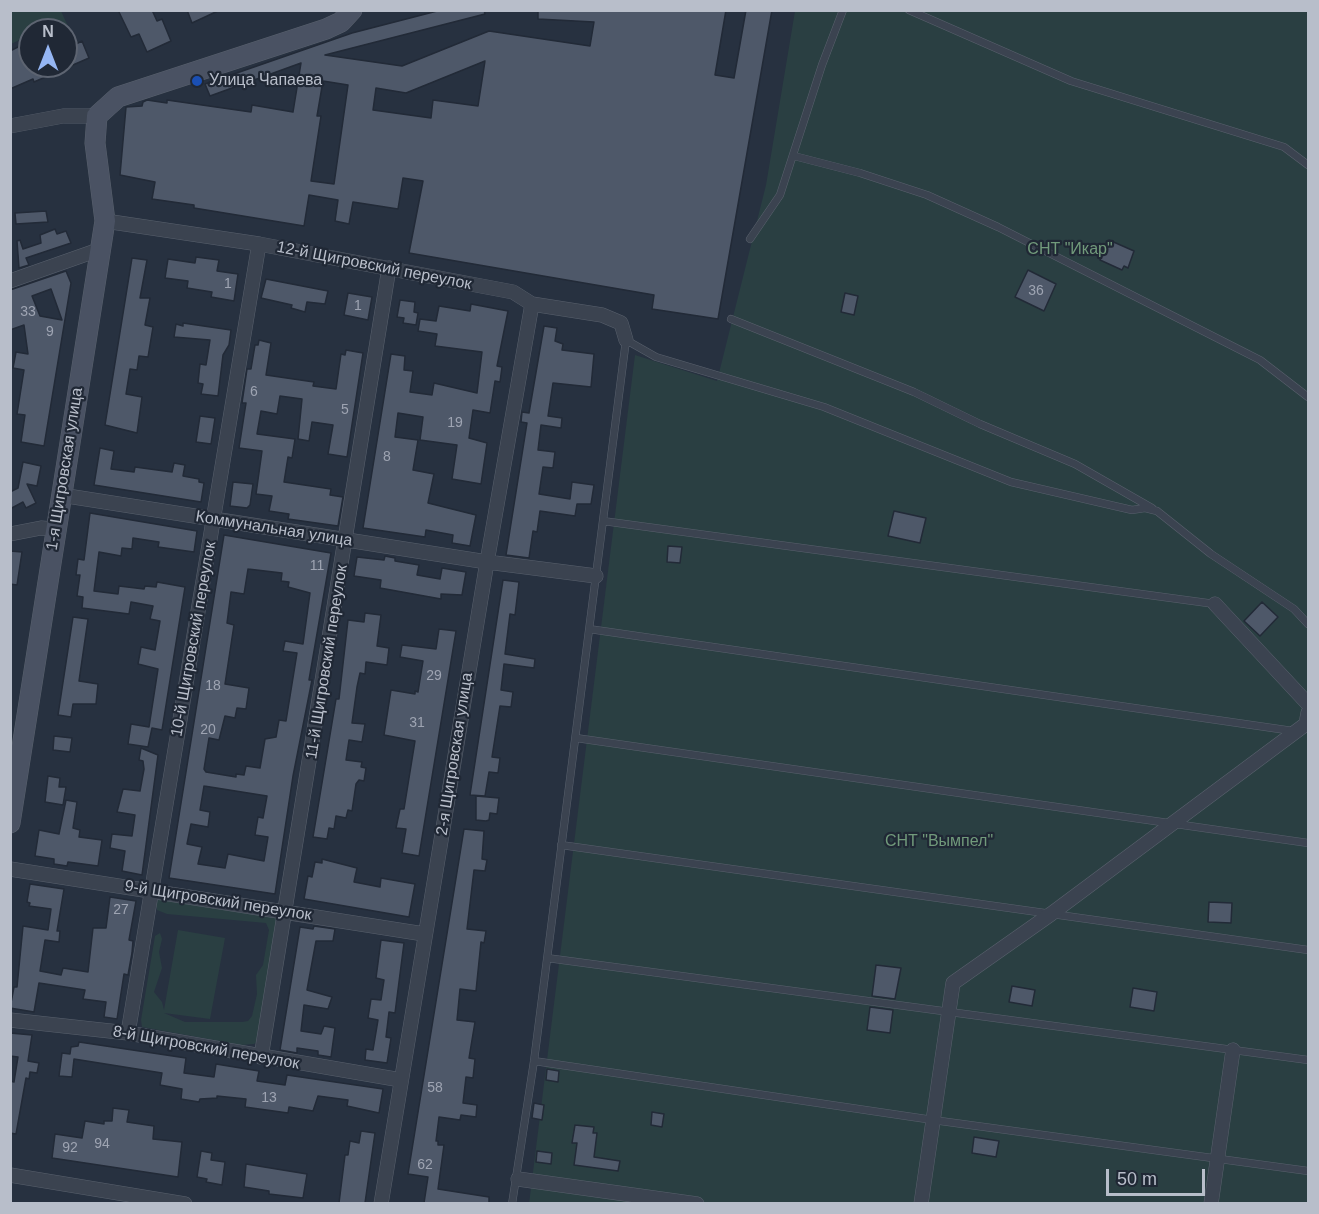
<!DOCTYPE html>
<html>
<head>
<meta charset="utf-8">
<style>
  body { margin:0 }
  #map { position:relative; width:1319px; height:1214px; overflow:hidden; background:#273140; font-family:Helvetica,sans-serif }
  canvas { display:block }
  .frame { position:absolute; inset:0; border:12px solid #b8beca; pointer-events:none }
  .north { position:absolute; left:18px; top:18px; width:60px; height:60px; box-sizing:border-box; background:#202835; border:2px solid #5d6471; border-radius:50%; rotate:0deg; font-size:16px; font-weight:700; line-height:24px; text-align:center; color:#b8beca }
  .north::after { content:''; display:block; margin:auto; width:21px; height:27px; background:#95b6f3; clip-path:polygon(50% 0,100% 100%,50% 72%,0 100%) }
  .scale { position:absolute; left:1106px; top:1169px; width:99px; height:27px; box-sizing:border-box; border:3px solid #b8beca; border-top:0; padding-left:8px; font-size:18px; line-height:21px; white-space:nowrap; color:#b8beca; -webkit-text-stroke:4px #202835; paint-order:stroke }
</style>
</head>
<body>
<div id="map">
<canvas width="1319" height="1214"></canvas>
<div class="frame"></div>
<div class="north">N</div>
<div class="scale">50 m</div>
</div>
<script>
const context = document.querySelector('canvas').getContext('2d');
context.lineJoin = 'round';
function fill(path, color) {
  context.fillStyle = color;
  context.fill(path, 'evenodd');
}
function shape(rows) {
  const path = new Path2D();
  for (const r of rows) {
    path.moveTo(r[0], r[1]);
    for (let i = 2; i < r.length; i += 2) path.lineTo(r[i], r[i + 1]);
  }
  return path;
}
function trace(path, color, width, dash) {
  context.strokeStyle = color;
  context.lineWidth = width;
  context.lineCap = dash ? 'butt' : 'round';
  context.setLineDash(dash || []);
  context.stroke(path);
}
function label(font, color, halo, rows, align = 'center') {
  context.font = font + ' Helvetica,sans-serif';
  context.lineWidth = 4.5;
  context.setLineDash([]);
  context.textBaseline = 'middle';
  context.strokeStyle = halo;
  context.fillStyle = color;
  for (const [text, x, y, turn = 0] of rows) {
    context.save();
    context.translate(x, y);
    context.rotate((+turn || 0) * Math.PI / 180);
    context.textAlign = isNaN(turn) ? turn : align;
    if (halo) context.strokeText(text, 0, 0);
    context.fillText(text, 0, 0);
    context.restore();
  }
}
fill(shape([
  [11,10,61,11,72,35,66,37,66,30,30,30,30,35,11,44],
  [795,11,1308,11,1308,1203,529,1204,635,355,717,381,766,185],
  [159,898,276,915,281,923,259,1040,254,1044,241,1045,142,1027,141,1020,155,936,160,933,162,939,159,952,162,968,154,992,162,1002,164,1010,178,930,225,938,210,1019,164,1013,185,1022,242,1022,248,1021,252,1016,257,994,256,975,263,965,269,930,266,923,167,914,157,910,156,904]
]), '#2a3f42');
const building = shape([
  [118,10,152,10,157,21,162,19,171,41,147,52,139,34,131,37,118,10],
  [187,10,220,10,192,23,187,10],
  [441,10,484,10,485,14,325,55,402,66,489,31,590,46,594,22,538,19,538,10,726,10,715,75,734,78,746,10,772,10,718,319,652,309,654,295,409,253,423,181,403,178,398,209,353,202,349,224,335,221,338,200,309,195,304,226,194,208,194,205,152,199,155,182,120,175,126,107,142,106,143,102,147,100,167,103,167,100,251,112,252,105,293,112,301,63,210,96,205,84,352,33,441,10],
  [485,61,478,106,433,100,431,118,373,110,376,88,406,93,485,61],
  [323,81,348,85,334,184,311,181,321,116,317,116,323,81],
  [30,41,30,66,66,66,66,49,82,41,89,58,34,82,33,79,10,89,10,51,30,41],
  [46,211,48,222,16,224,15,213,46,211],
  [55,229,57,234,66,231,71,243,26,258,29,265,19,268,17,241,20,240,23,249,41,243,40,235,55,229],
  [1109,240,1134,251,1128,268,1124,266,1122,270,1100,260,1109,240],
  [196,257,219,260,217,271,238,274,234,301,211,297,212,292,187,288,188,281,165,278,168,259,195,263,196,257],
  [132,258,147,260,140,298,150,298,145,325,153,327,148,357,139,356,137,370,130,369,126,394,142,397,137,433,105,425,132,258],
  [1028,270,1056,284,1044,311,1015,297,1028,270],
  [66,271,71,283,44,446,21,442,25,415,17,414,24,370,13,368,16,352,28,354,24,325,10,330,10,290,66,271],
  [51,289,62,320,40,316,32,296,51,289],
  [266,279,328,291,325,304,307,302,305,312,291,308,292,305,261,298,266,279],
  [348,293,372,297,368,320,344,315,348,293],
  [845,293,858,296,854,315,841,312,845,293],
  [400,300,415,302,414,312,418,313,416,325,403,323,404,318,397,317,400,300],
  [471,304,508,311,497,366,502,367,500,382,495,381,490,413,473,410,469,438,487,443,481,484,452,479,457,445,420,440,423,417,398,413,395,437,418,440,413,470,434,474,428,503,476,515,470,546,452,543,453,535,426,530,425,537,363,528,391,354,405,356,404,370,413,371,410,392,432,395,434,383,477,393,482,352,435,346,437,334,418,331,420,319,436,321,439,306,470,311,471,304],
  [183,323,231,330,229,345,223,355,218,396,201,394,203,384,198,383,200,364,206,365,210,340,174,337,176,324,183,326,183,323],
  [544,326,557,328,555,341,563,344,562,350,594,354,591,387,553,383,548,416,562,418,561,428,541,425,538,450,555,452,553,468,543,467,539,494,570,499,572,482,594,485,591,504,577,504,575,516,540,511,537,532,533,531,529,558,506,555,527,423,521,422,522,412,529,413,544,326],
  [259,340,271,343,266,375,314,382,313,386,336,389,341,354,345,355,346,350,363,353,347,457,328,454,333,425,312,422,309,441,298,439,302,399,280,396,277,414,261,411,257,434,295,439,292,458,288,457,284,482,331,489,330,495,343,497,338,526,288,519,289,514,269,511,272,496,256,494,262,451,239,448,246,403,242,403,247,369,251,369,255,345,258,345,259,340],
  [200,416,215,418,211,444,196,442,200,416],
  [100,448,114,451,111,469,134,472,135,467,172,472,174,463,185,465,183,476,199,479,199,482,204,483,201,502,94,485,100,448],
  [23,462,41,466,37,486,27,484,36,503,26,508,23,502,10,509,10,492,18,488,23,462],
  [233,482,253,484,250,505,247,508,230,506,233,482],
  [894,511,926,518,920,543,888,536,894,511],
  [90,513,197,531,194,552,158,547,159,542,133,538,132,549,122,548,121,556,99,552,94,591,118,594,119,586,144,589,145,586,156,587,157,582,185,587,162,730,152,728,148,747,128,744,131,724,149,727,158,669,138,664,141,647,155,650,160,621,150,619,153,606,131,602,129,614,82,608,83,597,77,596,80,575,76,575,78,559,84,560,90,513],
  [224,535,331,553,309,680,312,680,293,776,275,894,169,878,224,535],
  [248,569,282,573,281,581,289,582,288,587,310,593,303,644,285,641,283,651,297,653,286,721,279,720,276,737,265,739,260,768,246,766,244,775,236,774,236,777,206,772,204,769,209,738,219,740,225,716,235,718,237,708,246,709,249,688,225,684,234,625,227,623,231,592,244,594,248,569],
  [204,786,267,796,263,818,258,817,255,835,268,837,264,861,228,854,225,868,198,864,202,847,187,844,191,824,208,827,210,812,200,810,204,786],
  [668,546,682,547,680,563,667,562,668,546],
  [10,551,22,552,17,585,10,584,10,551],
  [385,556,395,558,395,561,419,565,417,575,440,579,442,568,466,572,462,595,441,594,441,599,380,588,381,580,354,576,357,557,384,560,385,556],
  [503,580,519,582,515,615,510,614,505,654,535,659,534,668,504,664,501,690,513,692,511,707,500,706,492,757,500,758,498,773,489,772,485,796,470,795,503,580],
  [1262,602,1278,617,1260,636,1244,621,1262,602],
  [365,613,381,615,377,646,389,648,387,665,366,662,365,674,360,673,357,687,352,723,365,724,362,742,349,740,346,760,362,762,361,767,366,768,364,781,359,780,356,784,352,811,348,810,346,818,336,816,334,829,329,828,327,839,313,837,336,699,339,699,348,620,364,622,365,613],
  [73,617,88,619,79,681,98,684,96,704,73,704,71,717,58,715,73,617],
  [439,629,456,631,419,856,402,853,406,829,396,828,400,809,404,809,415,741,384,735,391,690,415,694,415,691,418,692,423,661,400,657,402,645,436,649,439,629],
  [54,736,72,738,70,752,53,750,54,736],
  [141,748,158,755,142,875,122,871,125,851,110,848,112,834,132,836,135,815,117,812,123,789,140,791,144,769,143,761,139,760,141,748],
  [48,776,60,778,59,787,66,787,63,805,45,802,48,776],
  [476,796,499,798,497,814,490,813,489,820,486,821,476,820,476,796],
  [66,800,77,802,73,828,80,830,79,837,102,840,98,866,68,862,67,866,54,864,54,859,35,856,39,830,59,834,66,800],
  [464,829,484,831,482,859,487,860,485,871,474,870,467,929,486,931,484,943,481,942,476,991,460,989,457,1020,475,1022,469,1058,475,1059,473,1078,466,1077,463,1103,477,1105,476,1117,461,1115,460,1120,439,1117,436,1141,438,1141,438,1145,444,1145,438,1189,489,1197,489,1203,424,1203,428,1177,408,1174,464,829],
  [322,859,357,868,354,882,380,887,381,878,415,884,409,917,304,899,308,876,312,877,315,862,322,863,322,859],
  [30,884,64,889,57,931,60,931,59,942,45,940,40,971,61,975,63,968,88,972,93,928,106,928,110,897,136,901,129,940,133,941,132,953,128,975,124,974,117,1019,104,1017,106,1002,83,999,85,990,39,983,34,1012,10,1008,14,987,17,987,23,926,48,930,51,909,29,906,30,903,27,902,30,884],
  [1209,902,1232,903,1231,923,1208,922,1209,902],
  [314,926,335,929,333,941,316,941,307,990,332,997,328,1009,304,1005,301,1031,321,1034,324,1026,335,1028,331,1057,318,1055,318,1051,297,1048,297,1053,280,1050,300,927,313,929,314,926],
  [381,940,404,943,395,1013,389,1012,386,1037,391,1038,387,1063,365,1060,366,1049,373,1050,378,1020,368,1018,371,999,381,1000,384,980,376,978,381,940],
  [876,965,901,968,895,999,872,996,876,965],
  [1012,986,1035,990,1032,1006,1009,1002,1012,986],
  [1133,988,1157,992,1154,1011,1130,1007,1133,988],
  [870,1007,893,1010,890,1033,867,1030,870,1007],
  [10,1033,32,1035,28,1061,39,1063,37,1073,30,1072,29,1079,26,1078,16,1134,10,1133,10,1081,14,1082,18,1057,10,1056,10,1033],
  [79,1042,186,1058,184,1073,214,1077,216,1064,259,1071,257,1081,285,1085,287,1075,383,1089,379,1113,347,1106,348,1100,318,1096,313,1111,289,1107,288,1113,245,1107,246,1099,217,1096,217,1098,200,1099,199,1102,181,1099,182,1089,160,1085,162,1073,74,1059,72,1077,59,1076,62,1053,70,1054,71,1047,78,1046,79,1042],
  [547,1069,559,1071,558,1082,546,1080,547,1069],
  [534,1103,544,1105,542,1120,532,1118,534,1103],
  [113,1108,129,1110,127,1122,154,1126,153,1139,182,1142,178,1177,52,1158,55,1134,82,1138,85,1121,104,1124,104,1121,112,1121,113,1108],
  [652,1112,664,1114,662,1127,651,1125,652,1112],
  [575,1125,594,1127,593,1133,597,1133,594,1157,620,1161,618,1171,574,1165,577,1143,572,1143,575,1125],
  [361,1131,375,1133,365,1203,339,1203,345,1155,348,1155,350,1141,359,1143,361,1131],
  [974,1137,999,1141,996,1157,972,1153,974,1137],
  [201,1151,212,1153,211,1160,225,1162,222,1185,206,1182,207,1179,197,1177,201,1151],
  [537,1151,552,1153,551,1164,536,1162,537,1151],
  [246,1164,307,1174,303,1198,269,1194,269,1191,244,1187,246,1164]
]);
fill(building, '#4e5869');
trace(building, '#222a37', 1.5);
const lane = shape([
  [909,10,1071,81,1284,147,1308,165],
  [794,156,860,173,927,195,998,227,1260,360,1308,397],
  [750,239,780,195,822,65,843,10],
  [731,319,914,392,980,424,1075,464,1152,508],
  [603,521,1215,604],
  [589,629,1293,731],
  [576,738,1308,843],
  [561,845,1308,950],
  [547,958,1308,1060],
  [534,1061,933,1120,1308,1171],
  [512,1204,534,1061,626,340,656,357,824,407,1011,482,1132,510,1145,508,1157,511,1211,554,1294,609,1308,624]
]);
const street = shape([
  [10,126,63,116,97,116],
  [105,221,259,244,513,292,532,304,602,315,621,323,626,340],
  [10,281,101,249],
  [61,495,487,562,596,576],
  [10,534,41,528,55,529],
  [1215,604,1308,704],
  [10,869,424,934],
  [10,1020,128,1033,401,1080],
  [128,1033,259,244],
  [261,1057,389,268],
  [10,1175,185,1204],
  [518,1179,697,1204],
  [381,1204,487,562,532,304],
  [921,1204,953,983,1051,914,1306,724,1308,713],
  [1211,1204,1233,1050]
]);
const secondary = shape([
  [10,823,105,221,95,143,97,116,118,97,326,29,341,22,352,10]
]);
trace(lane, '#59616d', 8);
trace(street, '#59616d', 15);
trace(secondary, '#59616d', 21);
trace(lane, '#3b4350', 7);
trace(street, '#3b4350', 14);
trace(secondary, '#4a5263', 20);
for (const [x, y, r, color] of [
  [197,81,6,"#1a4fb4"]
]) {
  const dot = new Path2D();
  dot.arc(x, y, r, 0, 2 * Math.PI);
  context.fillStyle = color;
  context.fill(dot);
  trace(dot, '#202835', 2);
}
label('14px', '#9ea4b2', null, [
  ["1",228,284],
  ["36",1036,291],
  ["1",358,306],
  ["33",28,312],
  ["9",50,332],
  ["6",254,392],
  ["5",345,410],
  ["19",455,423],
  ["8",387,457],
  ["11",317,566],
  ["29",434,676],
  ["18",213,686],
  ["31",417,723],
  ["20",208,730],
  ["27",121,910],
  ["58",435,1088],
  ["13",269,1098],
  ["94",102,1144],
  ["92",70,1148],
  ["62",425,1165]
]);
label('16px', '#b8beca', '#202835', [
  ["Улица Чапаева",209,81]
], 'left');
label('16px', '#719a7b', '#202835', [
  ["СНТ \"Икар\"",1070,250],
  ["СНТ \"Вымпел\"",939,842]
]);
label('16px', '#b8beca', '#202835', [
  ["12-й Щигровский переулок",374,266,11],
  ["1-я Щигровская улица",65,469,-81],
  ["Коммунальная улица",274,529,9],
  ["10-й Щигровский переулок",194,639,-80],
  ["11-й Щигровский переулок",327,662,-81],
  ["2-я Щигровская улица",455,754,-81],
  ["9-й Щигровский переулок",218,901,9],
  ["8-й Щигровский переулок",206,1048,10]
]);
</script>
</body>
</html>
